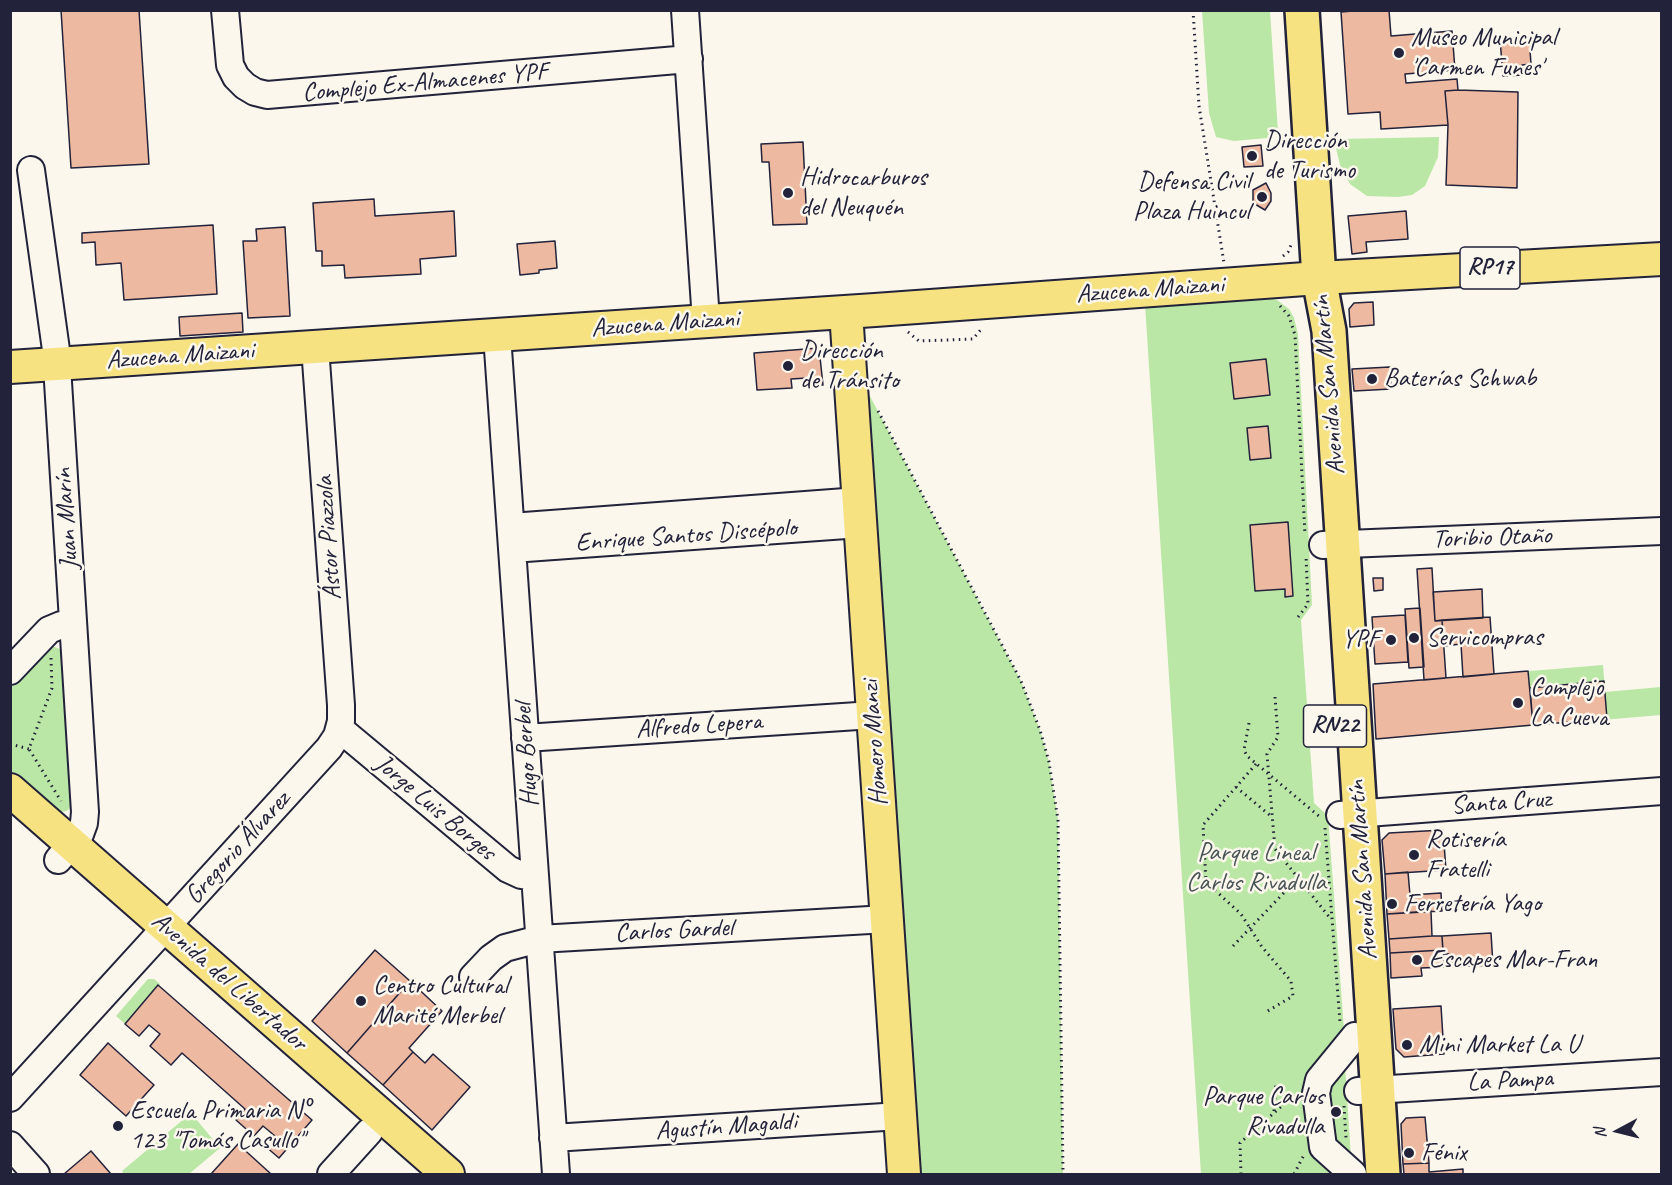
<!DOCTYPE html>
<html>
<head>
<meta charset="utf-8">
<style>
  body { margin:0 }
  #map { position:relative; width:1672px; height:1185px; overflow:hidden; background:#fbf7ec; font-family:Caveat,sans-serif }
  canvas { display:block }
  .frame { position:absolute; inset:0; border:12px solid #22223b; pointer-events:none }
  .north { position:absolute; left:1588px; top:1101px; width:60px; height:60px; -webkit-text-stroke:4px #fbf7ec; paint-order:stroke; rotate:263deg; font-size:16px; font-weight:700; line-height:24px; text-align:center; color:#22223b }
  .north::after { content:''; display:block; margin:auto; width:21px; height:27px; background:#22223b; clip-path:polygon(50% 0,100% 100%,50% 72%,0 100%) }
</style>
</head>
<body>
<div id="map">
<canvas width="1672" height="1185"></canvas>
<div class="frame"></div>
<div class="north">N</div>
</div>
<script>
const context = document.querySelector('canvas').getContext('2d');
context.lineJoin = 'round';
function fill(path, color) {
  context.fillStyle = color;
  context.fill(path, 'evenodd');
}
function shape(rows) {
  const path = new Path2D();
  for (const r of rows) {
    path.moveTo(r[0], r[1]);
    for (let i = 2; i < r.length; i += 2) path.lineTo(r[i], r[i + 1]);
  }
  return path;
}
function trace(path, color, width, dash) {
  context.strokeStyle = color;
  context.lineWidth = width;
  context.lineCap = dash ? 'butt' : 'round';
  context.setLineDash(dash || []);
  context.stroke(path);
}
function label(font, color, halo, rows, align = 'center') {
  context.font = font + ' Caveat,sans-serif';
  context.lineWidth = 5;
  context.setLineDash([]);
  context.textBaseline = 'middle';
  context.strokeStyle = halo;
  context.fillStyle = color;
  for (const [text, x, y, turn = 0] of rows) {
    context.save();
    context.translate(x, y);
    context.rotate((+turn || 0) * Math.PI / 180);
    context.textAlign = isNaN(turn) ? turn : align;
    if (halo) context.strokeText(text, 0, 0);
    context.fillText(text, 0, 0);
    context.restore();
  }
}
fill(shape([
  [1202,11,1270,11,1278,132,1267,138,1234,141,1216,137,1209,113],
  [1439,137,1438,157,1425,186,1412,195,1398,197,1367,196,1350,184,1340,165,1336,148,1338,139],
  [1267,297,1277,300,1289,309,1294,318,1298,334,1312,605,1301,620,1314,803,1328,816,1344,1030,1314,1077,1341,1174,1201,1174,1145,304],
  [1230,363,1269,395,1234,399],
  [1288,522,1285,596,1285,589,1255,591,1251,525],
  [863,383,1021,681,1040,730,1049,762,1058,820,1063,1174,915,1174],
  [50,645,62,650,74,806,66,811,57,813,11,779,11,679],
  [1603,665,1605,692,1661,687,1661,715,1376,739,1373,684],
  [148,979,154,979,160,984,125,1024,116,1016],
  [1345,1066,1351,1158,1332,1143,1328,1083],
  [191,1113,220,1148,189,1174,124,1174,122,1171]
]), '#bae7a5');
const building = shape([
  [61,10,139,10,149,164,71,168,61,10],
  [1365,10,1389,10,1391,36,1452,31,1455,70,1405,74,1406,83,1457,79,1458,90,1445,91,1448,125,1381,129,1380,112,1348,114,1341,12,1365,10],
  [1529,37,1531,64,1522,65,1523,75,1503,76,1500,39,1529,37],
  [1458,90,1518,92,1517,188,1446,185,1448,125,1445,91,1458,90],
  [803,142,807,224,773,225,769,162,762,162,761,144,803,142],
  [1261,145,1263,166,1244,167,1242,147,1261,145],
  [1266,183,1271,193,1271,201,1265,210,1253,203,1253,190,1266,183],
  [374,199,375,216,454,211,456,256,420,259,421,274,345,278,344,265,322,266,322,251,316,251,313,203,374,199],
  [1406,211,1408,239,1366,242,1367,252,1352,254,1348,216,1406,211],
  [213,225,217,294,124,300,121,263,96,265,95,242,82,243,82,233,213,225],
  [285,227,290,316,248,318,243,241,257,241,256,229,285,227],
  [555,241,557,268,539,270,539,273,520,275,517,244,555,241],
  [1373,302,1374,325,1350,327,1349,309,1354,303,1373,302],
  [242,313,243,332,180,336,179,317,242,313],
  [819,348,823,385,807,386,807,378,791,379,792,388,757,390,754,353,819,348],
  [1266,359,1270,395,1234,399,1230,363,1266,359],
  [1390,367,1391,389,1354,391,1352,369,1390,367],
  [1268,426,1271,458,1250,460,1247,428,1268,426],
  [1288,522,1293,596,1285,597,1285,589,1255,591,1250,525,1288,522],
  [1432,568,1435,621,1442,620,1446,678,1424,680,1417,569,1432,568],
  [1373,578,1383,578,1383,590,1374,591,1373,578],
  [1482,589,1483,618,1435,621,1433,592,1482,589],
  [1420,608,1424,667,1409,668,1405,609,1420,608],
  [1405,615,1408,662,1375,664,1372,617,1405,615],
  [1490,617,1494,674,1463,677,1461,644,1444,646,1442,620,1490,617],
  [1528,671,1533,725,1376,739,1373,684,1528,671],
  [1604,681,1607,719,1533,725,1530,688,1604,681],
  [1443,830,1446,870,1385,874,1382,840,1389,833,1443,830],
  [1408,872,1410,895,1441,893,1442,911,1387,914,1385,874,1408,872],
  [1431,911,1432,936,1389,939,1387,914,1431,911],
  [1491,933,1493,965,1453,967,1452,954,1443,954,1442,936,1491,933],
  [1432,936,1442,936,1443,950,1390,953,1389,939,1432,936],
  [375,950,410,981,347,1053,312,1021,375,950],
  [1443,950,1444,967,1421,968,1422,976,1391,978,1390,953,1443,950],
  [410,981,442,1011,409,1048,413,1052,383,1085,347,1053,410,981],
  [158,985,312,1120,279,1158,265,1146,275,1136,263,1126,254,1136,236,1120,245,1109,182,1053,171,1065,150,1046,160,1034,149,1025,139,1036,125,1024,158,985],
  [1441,1006,1444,1054,1404,1057,1396,1049,1393,1009,1441,1006],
  [108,1043,154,1085,126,1116,80,1075,108,1043],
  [413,1052,425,1063,433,1054,470,1087,432,1130,383,1085,413,1052],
  [1425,1117,1429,1163,1403,1164,1401,1124,1406,1118,1425,1117],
  [238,1144,271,1174,211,1174,238,1144],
  [91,1151,111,1174,63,1174,64,1174,91,1151],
  [1429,1163,1429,1172,1463,1169,1463,1174,1404,1174,1403,1164,1429,1163]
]);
fill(building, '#eeb9a1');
trace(building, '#22223b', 1.5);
const minor = shape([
  [225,10,230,65,236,77,245,86,255,92,267,95,689,59],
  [685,10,706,321],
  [31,170,56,350,85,812,84,823,80,834,58,860],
  [497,335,556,1174],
  [511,527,859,501],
  [1323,545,1662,531],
  [512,549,860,524],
  [10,671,49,630,61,625,73,622],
  [340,729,508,869,521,875,535,877],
  [525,738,873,715],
  [1340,815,1662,791],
  [473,977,491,958,505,948,539,939,887,919],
  [1358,1091,1662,1072],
  [10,1098,329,748,337,736,341,721,341,705,315,347],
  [553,1138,900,1116],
  [10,1145,36,1174],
  [331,1174,369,1132],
  [1353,1174,1323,1147,1316,1093,1319,1080,1355,1036]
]);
const major = shape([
  [846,312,904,1174],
  [10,367,875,310,1319,278,1662,259],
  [10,790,448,1174]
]);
const highway = shape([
  [1302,10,1319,278,1329,331,1383,1174]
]);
trace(minor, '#22223b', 30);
trace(major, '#22223b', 36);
trace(highway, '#22223b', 38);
trace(shape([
  [1193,10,1199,106,1224,263],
  [1283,256,1288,252,1291,245],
  [1280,306,1289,316,1295,335,1305,535],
  [908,332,919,341,973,339,983,327],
  [878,411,1021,681,1040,730,1049,762,1058,820,1063,1174],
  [1298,617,1308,604,1306,556],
  [51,658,52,688,29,749,61,801],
  [1275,697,1278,737,1267,754,1275,849,1330,918],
  [1249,723,1244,750,1247,756,1320,817],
  [10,744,29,749],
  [1256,764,1203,825,1206,882,1241,914,1262,947,1291,981,1293,996,1266,1012],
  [1236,787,1272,817],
  [1325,828,1340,1022],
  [1233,946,1298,878],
  [1344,1106,1346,1138],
  [1274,1111,1276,1083],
  [1241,1174,1240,1143,1294,1095],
  [1294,1174,1304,1155]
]), '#22223b', 3, [1.5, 4.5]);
trace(minor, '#fbf7ec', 26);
trace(major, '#f6e281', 32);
trace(highway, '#f6e281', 33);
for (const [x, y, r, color] of [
  [1399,53,6,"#22223b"],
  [1252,156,6,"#22223b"],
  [788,193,6,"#22223b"],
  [1262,197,6,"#22223b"],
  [788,366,6,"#22223b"],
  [1372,379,6,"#22223b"],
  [1414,638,6,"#22223b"],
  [1391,640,6,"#22223b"],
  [1518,703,6,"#22223b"],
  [1414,855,6,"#22223b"],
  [1392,904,6,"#22223b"],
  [1417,960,6,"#22223b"],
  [361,1001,6,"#22223b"],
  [1407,1045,6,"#22223b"],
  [1336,1112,6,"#22223b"],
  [118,1126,6,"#22223b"],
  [1409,1153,6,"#22223b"]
]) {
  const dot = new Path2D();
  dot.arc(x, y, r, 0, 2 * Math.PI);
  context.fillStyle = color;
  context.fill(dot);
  trace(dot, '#fbf7ec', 2);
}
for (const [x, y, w] of [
  [1490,268,60],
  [1335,726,63]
]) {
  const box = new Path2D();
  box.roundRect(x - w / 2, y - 21, w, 42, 4.5);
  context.fillStyle = '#fbf7ec';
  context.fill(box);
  trace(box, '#22223b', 1.5);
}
label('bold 24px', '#22223b', null, [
  ["RP17",1490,268],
  ["RN22",1335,726]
]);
label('26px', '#22223b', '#fbf7ec', [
  ["Museo Municipal",1411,38],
  ["'Carmen Funes'",1411,68],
  ["Dirección",1264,141],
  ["de Turismo",1264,171],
  ["Hidrocarburos",800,178],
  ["del Neuquén",800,208],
  ["Defensa Civil",1250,182,"right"],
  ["Plaza Huincul",1250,212,"right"],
  ["Dirección",800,351],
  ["de Tránsito",800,381],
  ["Baterías Schwab",1384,379],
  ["Servicompras",1426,638],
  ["YPF",1379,640,"right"],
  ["Complejo",1530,688],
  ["La Cueva",1530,718],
  ["Rotisería",1426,840],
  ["Fratelli",1426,870],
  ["Ferretería Yago",1404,904],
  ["Escapes Mar-Fran",1429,960],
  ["Centro Cultural",373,986],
  ["Marité Merbel",373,1016],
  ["Mini Market La U",1419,1045],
  ["Parque Carlos",1324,1097,"right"],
  ["Rivadulla",1324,1127,"right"],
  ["Escuela Primaria N°",130,1111],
  ["123 \"Tomás Casullo\"",130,1141],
  ["Fénix",1421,1153]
], 'left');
label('26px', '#22223b', '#fbf7ec', [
  ["Complejo Ex-Almacenes YPF",425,83,-5],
  ["Azucena Maizani",1150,290,-4],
  ["Azucena Maizani",665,324,-4],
  ["Azucena Maizani",180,356,-4],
  ["Avenida San Martín",1329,385,-95],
  ["Juan Marín",67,519,-94],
  ["Enrique Santos Discépolo",686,536,-4],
  ["Ástor Piazzola",329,538,-94],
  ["Toribio Otaño",1492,538,-2],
  ["Alfredo Lepera",699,726,-4],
  ["Homero Manzi",875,743,-94],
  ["Hugo Berbel",527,755,-94],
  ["Santa Cruz",1501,803,-4],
  ["Jorge Luis Borges",435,808,40],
  ["Gregorio Álvarez",238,848,-48],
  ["Avenida San Martín",1363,870,-94],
  ["Carlos Gardel",674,931,-3],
  ["Avenida del Libertador",229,982,41],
  ["La Pampa",1510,1081,-3],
  ["Agustín Magaldi",726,1127,-4]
]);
label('26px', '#485356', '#fbf7ec', [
  ["Parque Lineal",1256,853],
  ["Carlos Rivadulla",1256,883]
]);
</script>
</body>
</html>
